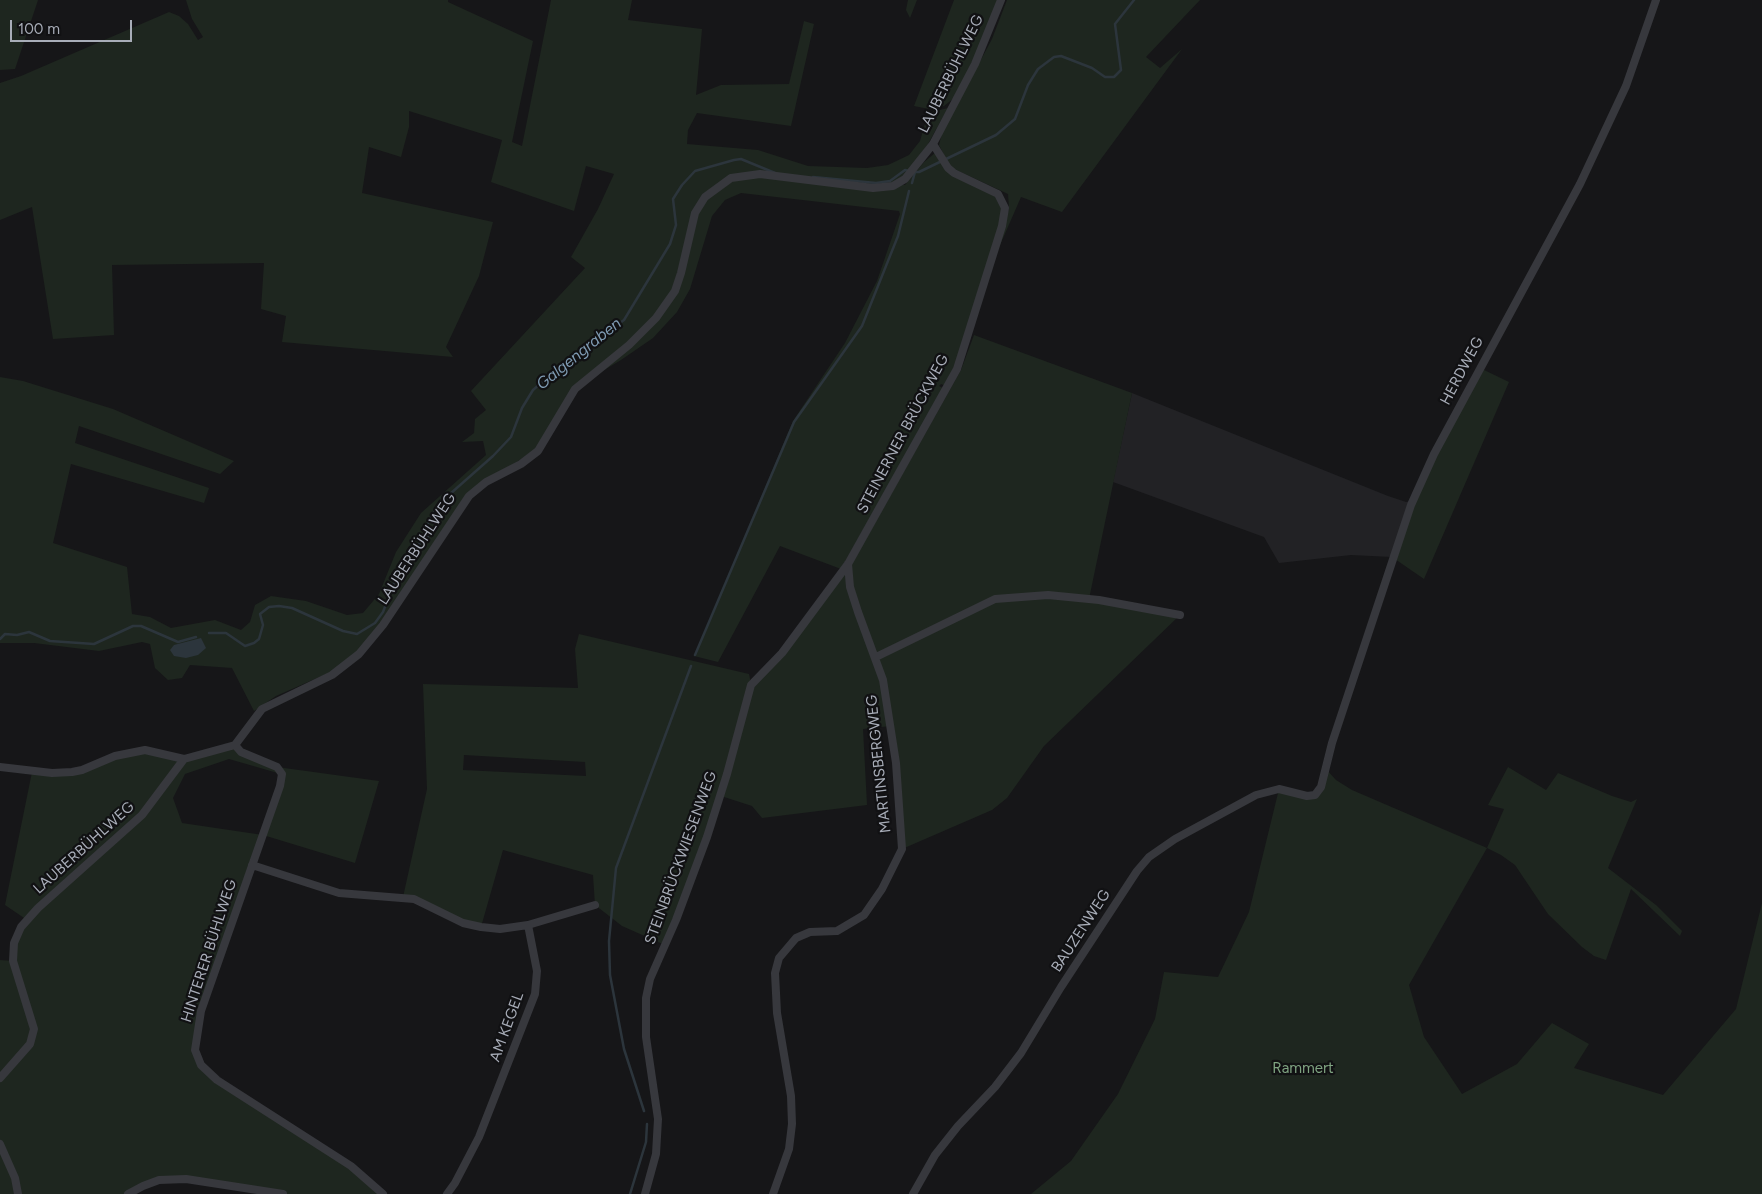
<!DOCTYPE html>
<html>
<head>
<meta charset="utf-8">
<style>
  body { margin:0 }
  #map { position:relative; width:1762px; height:1194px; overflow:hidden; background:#161618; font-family:Figtree,sans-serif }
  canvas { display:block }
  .scale { position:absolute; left:10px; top:20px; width:122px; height:22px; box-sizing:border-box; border:2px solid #a8adb8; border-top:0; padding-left:6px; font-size:15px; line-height:18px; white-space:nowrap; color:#a8adb8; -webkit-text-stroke:4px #111113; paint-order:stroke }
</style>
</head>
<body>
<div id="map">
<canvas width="1762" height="1194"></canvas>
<div class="scale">100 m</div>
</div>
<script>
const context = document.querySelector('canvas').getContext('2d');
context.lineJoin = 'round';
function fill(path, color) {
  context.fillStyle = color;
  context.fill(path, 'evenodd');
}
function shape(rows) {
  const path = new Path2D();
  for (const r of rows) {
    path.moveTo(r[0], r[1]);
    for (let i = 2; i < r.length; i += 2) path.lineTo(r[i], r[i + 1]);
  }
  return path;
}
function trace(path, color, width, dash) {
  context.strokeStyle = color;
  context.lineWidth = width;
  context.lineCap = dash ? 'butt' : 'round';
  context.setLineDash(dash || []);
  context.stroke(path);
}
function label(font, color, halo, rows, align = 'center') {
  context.font = font + ' Figtree,sans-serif';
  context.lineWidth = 4.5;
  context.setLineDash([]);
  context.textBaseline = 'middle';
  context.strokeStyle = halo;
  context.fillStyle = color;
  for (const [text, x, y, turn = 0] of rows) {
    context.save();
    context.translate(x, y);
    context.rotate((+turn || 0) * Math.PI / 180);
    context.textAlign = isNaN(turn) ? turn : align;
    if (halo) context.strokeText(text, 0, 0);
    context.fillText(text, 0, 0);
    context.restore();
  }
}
fill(shape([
  [1132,393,1388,496,1406,502,1410,501,1392,557,1351,555,1279,563,1264,537,1113,482]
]), '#222225');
fill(shape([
  [0,0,38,0,15,69,0,70],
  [186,0,448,0,448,2,533,41,512,142,522,146,551,0,632,0,628,20,702,29,696,95,721,85,789,84,804,21,814,24,791,126,697,113,688,130,687,144,758,150,808,166,867,168,888,165,909,155,920,141,928,113,948,108,928,144,908,172,896,183,905,185,924,162,935,153,943,165,998,198,1002,208,1000,226,956,368,946,386,941,384,939,386,943,388,841,569,780,546,718,662,694,656,793,421,845,343,877,281,900,214,899,211,741,193,725,200,712,216,690,289,677,312,653,338,621,360,574,388,536,449,468,495,382,624,358,651,333,671,276,696,254,711,232,668,190,665,182,678,168,680,155,668,150,644,142,642,99,651,34,643,0,643,0,377,23,381,113,409,234,461,220,474,79,426,75,443,209,488,204,503,71,464,53,543,127,567,132,614,150,617,171,628,215,620,241,630,250,622,255,605,271,596,306,601,347,615,363,613,379,594,396,552,421,513,486,455,483,441,462,442,474,433,475,419,486,410,471,391,585,268,571,257,598,209,614,174,586,166,574,211,491,182,502,140,409,111,409,127,401,157,369,147,362,193,493,222,479,276,446,347,453,357,282,342,286,316,261,309,264,263,112,265,114,335,53,339,32,207,0,220,0,83,21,76,169,12,179,16,188,24,198,40,203,37,192,19],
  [908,0,917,0,910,18,906,10],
  [954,0,998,0,973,63,954,98,944,106,929,109,914,106],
  [1007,0,1200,0,1146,57,1160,68,1182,49,1062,212,1021,197,997,252,1009,208,1008,194,950,167,939,145,942,133,992,39],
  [974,335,1132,393,1089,599,1180,615,1044,746,1007,798,992,810,902,849,891,726,863,729,867,805,762,818,752,806,721,796,665,945,622,926,595,905,593,875,503,850,481,927,403,897,427,789,423,684,578,688,575,649,579,634,749,674,751,684,771,663,835,578,849,569,961,370],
  [464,755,585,762,586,776,463,770],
  [1482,369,1509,382,1424,579,1392,557,1411,505],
  [228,745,277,767,379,781,355,863,263,835,201,1011,195,1050,201,1065,321,1145,383,1194,283,1194,213,1182,159,1180,128,1194,0,1194,0,960,13,961,14,943,27,920,5,905,32,772,72,772,145,750,184,759],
  [229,759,281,774,263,835,182,823,173,798,185,774],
  [1508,767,1546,790,1558,773,1612,796,1631,802,1637,799,1608,868,1656,905,1682,931,1680,936,1631,889,1606,960,1594,956,1582,947,1548,914,1515,865,1501,855,1487,848,1409,985,1424,1037,1462,1094,1517,1064,1552,1023,1589,1044,1574,1068,1663,1095,1736,1009,1762,903,1762,1194,1031,1194,1071,1161,1118,1094,1155,1019,1164,972,1218,977,1249,912,1279,789,1315,795,1326,769,1336,780,1352,790,1487,848,1504,809,1488,805]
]), '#1e261f');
fill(shape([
  [201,638,206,648,198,655,186,658,174,656,170,650,174,645]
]), '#2c353c');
trace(shape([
  [914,172,919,172,996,135,1015,119,1028,85,1038,69,1054,57,1061,56,1092,68,1105,77,1114,77,1121,70,1115,24,1134,0],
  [813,177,876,183,890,181,905,170,909,171],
  [912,183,915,172],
  [209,633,226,633,245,646,254,643,259,639,263,625,260,614,269,607,279,606,292,608,343,631,357,634,375,623,383,612,401,565,407,555,428,536,426,527,435,511,450,494,493,456,511,437,522,408,533,390,557,369,624,320,670,244,676,225,673,199,682,185,695,171,734,160,741,159,775,173],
  [0,639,5,634,17,635,29,632,50,641,94,644,133,626,141,626,178,642,196,637],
  [695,655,794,422,862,326,898,236,909,191],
  [644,1111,624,1049,610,975,609,941,616,868,691,666],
  [630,1194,646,1142,647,1124]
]), '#2c353c', 2.5);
trace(shape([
  [876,657,995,599,1048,595,1099,600,1180,615],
  [235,745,241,752,277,767,282,774,280,786,201,1011,195,1050,201,1065,217,1080,351,1166,383,1194],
  [0,767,52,773,72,772,82,770,115,756,145,750,184,759],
  [252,865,339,893,414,899,463,923,481,927,500,929,528,925],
  [0,1078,30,1044,34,1029,13,961,14,943,21,927,38,908,142,815,184,759,235,745,262,709,332,675,359,654,383,625,469,496,486,482,521,464,538,451,575,389,629,345,656,318,675,291,681,273,695,213,705,197,731,178,760,174,873,188,893,186,905,179,933,144,975,64,1001,0],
  [0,1144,15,1178,18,1194],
  [128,1194,143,1186,159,1180,186,1179,283,1194],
  [447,1194,455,1183,479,1137,535,994,537,971,528,925,595,905],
  [645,1194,656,1154,658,1119,646,1037,646,998,650,979,676,920,707,837,727,774,751,685,782,653,848,564,957,369,1002,226,1005,208,998,194,954,173,948,168,933,144],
  [773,1194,789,1149,792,1124,791,1096,777,1013,775,973,779,958,796,938,810,932,837,931,864,915,882,889,902,849,896,763,883,680,858,612,850,587,848,564],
  [913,1194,935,1155,958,1126,995,1087,1021,1053,1061,987,1137,871,1149,857,1175,839,1256,795,1279,789,1307,796,1315,795,1321,787,1332,743,1411,505,1434,454,1580,184,1626,86,1656,0]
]), '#37383d', 8);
label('15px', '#a8adb8', '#111113', [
  ["LAUBERBÜHLWEG",951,74,-64],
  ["HERDWEG",1462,371,-62],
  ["STEINERNER BRÜCKWEG",903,434,-62],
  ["LAUBERBÜHLWEG",417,549,-57],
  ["MARTINSBERGWEG",879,764,-96],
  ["LAUBERBÜHLWEG",84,848,-42],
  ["STEINBRÜCKWIESENWEG",681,858,-70],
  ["BAUZENWEG",1081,931,-57],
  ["HINTERER BÜHLWEG",209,951,-72],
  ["AM KEGEL",507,1027,-70]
]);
label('15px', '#7fa381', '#111113', [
  ["Rammert",1303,1069]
]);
label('italic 16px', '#7f9bb3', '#111113', [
  ["Galgengraben",579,354,-39]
]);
</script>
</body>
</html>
